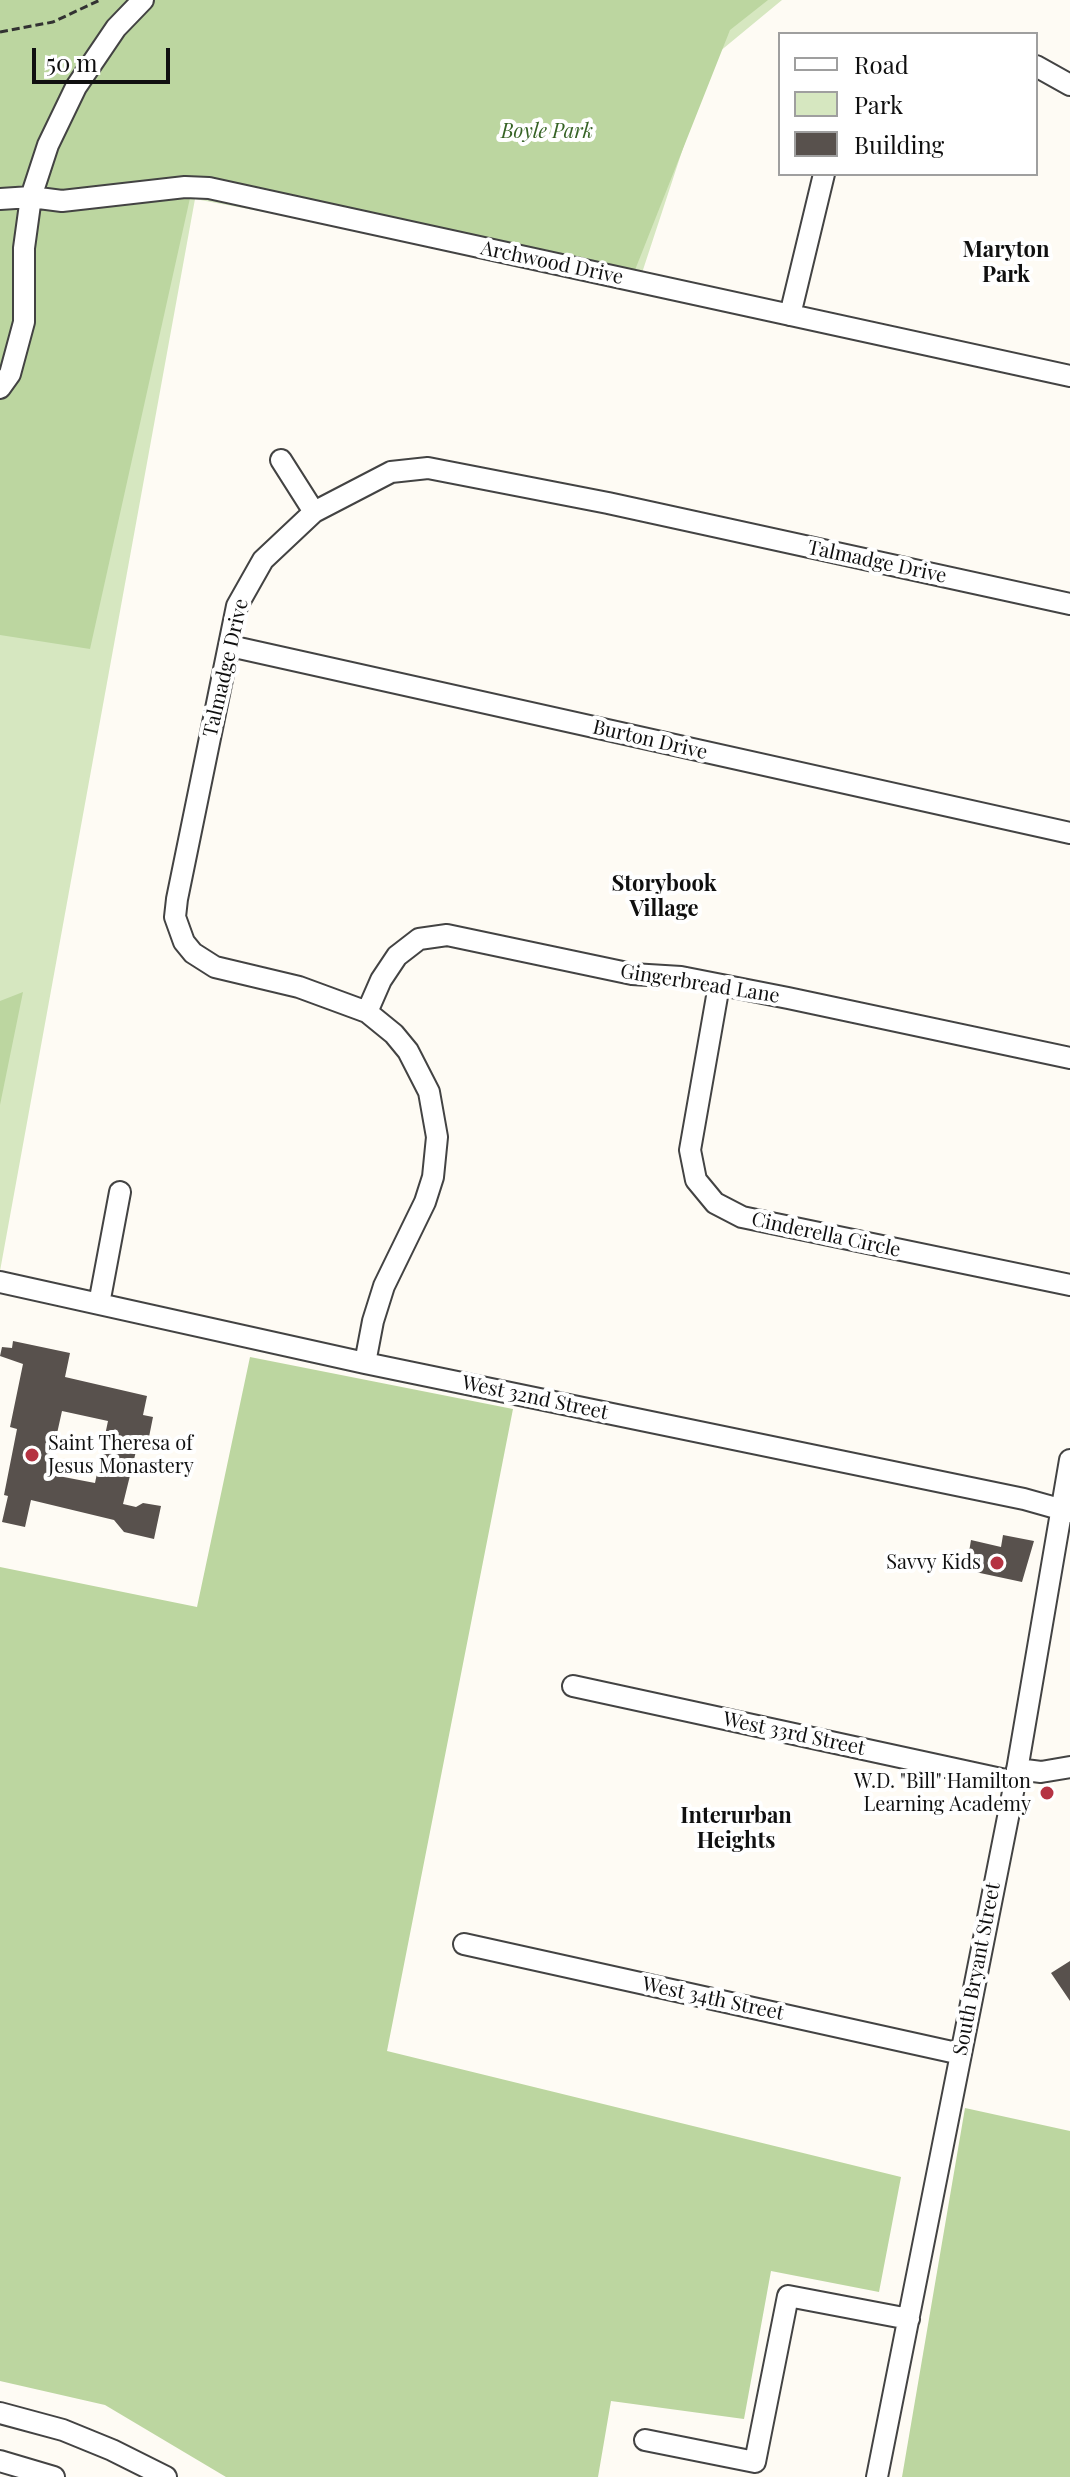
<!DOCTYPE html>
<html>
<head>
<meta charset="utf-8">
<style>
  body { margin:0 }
  #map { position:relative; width:1070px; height:2477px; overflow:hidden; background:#fefbf4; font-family:"Playfair Display",serif }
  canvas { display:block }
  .legend { position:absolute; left:778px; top:32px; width:260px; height:144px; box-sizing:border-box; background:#fff; border:2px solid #9f9f9f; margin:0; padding:10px 14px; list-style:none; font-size:24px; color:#101010 }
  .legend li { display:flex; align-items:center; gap:16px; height:40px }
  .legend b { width:40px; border:2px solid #9f9f9f }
  .scale { position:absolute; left:32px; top:48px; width:138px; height:36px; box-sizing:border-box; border:4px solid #101010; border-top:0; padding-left:10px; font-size:24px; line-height:28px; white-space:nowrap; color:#101010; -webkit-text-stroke:6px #fff; paint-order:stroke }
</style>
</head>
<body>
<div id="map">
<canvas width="1070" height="2477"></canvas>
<ul class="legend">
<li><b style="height:10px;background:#fff"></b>Road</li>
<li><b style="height:22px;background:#d6e7c0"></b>Park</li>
<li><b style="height:22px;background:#58514d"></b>Building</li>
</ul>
<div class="scale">50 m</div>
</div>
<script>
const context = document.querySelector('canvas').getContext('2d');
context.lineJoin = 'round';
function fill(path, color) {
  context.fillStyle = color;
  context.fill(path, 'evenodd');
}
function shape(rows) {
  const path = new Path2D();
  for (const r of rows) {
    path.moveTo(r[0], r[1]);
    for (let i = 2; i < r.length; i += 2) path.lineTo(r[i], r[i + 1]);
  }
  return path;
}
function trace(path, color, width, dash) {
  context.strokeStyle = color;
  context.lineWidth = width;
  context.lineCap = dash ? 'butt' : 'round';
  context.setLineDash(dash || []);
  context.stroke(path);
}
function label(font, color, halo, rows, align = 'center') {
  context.font = font + ' "Playfair Display",serif';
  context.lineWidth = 8;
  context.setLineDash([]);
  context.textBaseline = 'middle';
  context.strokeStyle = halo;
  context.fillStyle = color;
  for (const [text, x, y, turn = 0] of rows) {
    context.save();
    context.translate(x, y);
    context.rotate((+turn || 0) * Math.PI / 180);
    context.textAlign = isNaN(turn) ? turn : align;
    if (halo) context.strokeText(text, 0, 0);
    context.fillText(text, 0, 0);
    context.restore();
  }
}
fill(shape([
  [0,0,782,0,713,57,639,282,195,199,0,1271]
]), '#d6e7c0');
fill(shape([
  [0,0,768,0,730,30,635,270,194,180,90,649,0,635],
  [23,992,0,1105,0,1001],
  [250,1357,513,1409,387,2051,901,2177,879,2292,771,2271,744,2419,611,2401,598,2477,226,2477,105,2405,0,2381,0,1567,197,1607],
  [965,2108,1070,2131,1070,2477,902,2477]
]), '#bcd6a0');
fill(shape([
  [13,1341,70,1353,65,1377,147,1396,143,1415,153,1417,149,1437,140,1435,123,1504,136,1507,143,1503,161,1506,154,1539,124,1532,114,1520,31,1500,25,1527,2,1522,8,1496,4,1495,17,1429,10,1427,23,1364,0,1356,2,1347,12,1348],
  [62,1411,108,1421,95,1483,48,1474],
  [1003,1535,1034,1541,1022,1582,966,1570,971,1540,1001,1547],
  [1070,1961,1070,2001,1051,1973]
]), '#58514d');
const minor = shape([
  [1036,66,1070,85],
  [0,199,31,197,62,201,185,187,209,188,1070,376],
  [790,315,824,174],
  [0,388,10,374,24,322,24,248,31,197,48,145,76,87,116,28,143,0],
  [281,460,314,512],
  [230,646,1070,833],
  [719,985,690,1150,696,1180,715,1203,742,1217,1070,1285],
  [367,1012,381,980,397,956,419,939,447,935,632,974,681,977,788,998,1070,1058],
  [0,1282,365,1363,1024,1499,1070,1512],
  [99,1304,120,1192],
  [365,1363,373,1321,384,1286,425,1202,433,1177,437,1137,429,1092,408,1051,394,1034,367,1012,299,987,215,967,193,953,184,942,175,917,177,899,237,606,263,560,314,512,391,472,428,468,608,503,1070,604],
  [573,1686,1015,1782],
  [1017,1769,1041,1772,1070,1767],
  [464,1944,961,2054],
  [0,2413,63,2430,112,2450,166,2477],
  [645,2440,755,2462,788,2296,909,2319],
  [0,2461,54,2477],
  [877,2477,1015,1782,1070,1460]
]);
trace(minor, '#434343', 24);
trace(shape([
  [0,32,53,22,100,0]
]), '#323232', 3, [8, 4]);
trace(minor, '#fff', 20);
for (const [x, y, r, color] of [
  [32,1455,8,"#b53342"],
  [997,1563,8,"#b53342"],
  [1047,1793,8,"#b53342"]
]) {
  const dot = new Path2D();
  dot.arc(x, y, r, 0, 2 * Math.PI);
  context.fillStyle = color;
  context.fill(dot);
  trace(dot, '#fff', 3);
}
label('italic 20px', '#366325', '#fff', [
  ["Boyle Park",547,132]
]);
label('20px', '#101010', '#fff', [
  ["Archwood Drive",552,263,12],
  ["Talmadge Drive",877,562,12],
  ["Talmadge Drive",226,668,-77],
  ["Burton Drive",650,740,13],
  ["Gingerbread Lane",700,984,9],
  ["Cinderella Circle",826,1235,12],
  ["West 32nd Street",535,1398,12],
  ["West 33rd Street",794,1734,12],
  ["South Bryant Street",977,1969,-79],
  ["West 34th Street",713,1999,12]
]);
label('20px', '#101010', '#fff', [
  ["Saint Theresa of",48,1444,"left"],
  ["Jesus Monastery",48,1467,"left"],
  ["Savvy Kids",981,1563],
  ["W.D. \"Bill\" Hamilton",1031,1782],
  ["Learning Academy",1031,1805]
], 'right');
label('bold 22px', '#101010', '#fff', [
  ["Maryton",1006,250],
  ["Park",1006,275],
  ["Storybook",664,884],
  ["Village",664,909],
  ["Interurban",736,1816],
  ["Heights",736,1841]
]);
</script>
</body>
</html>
